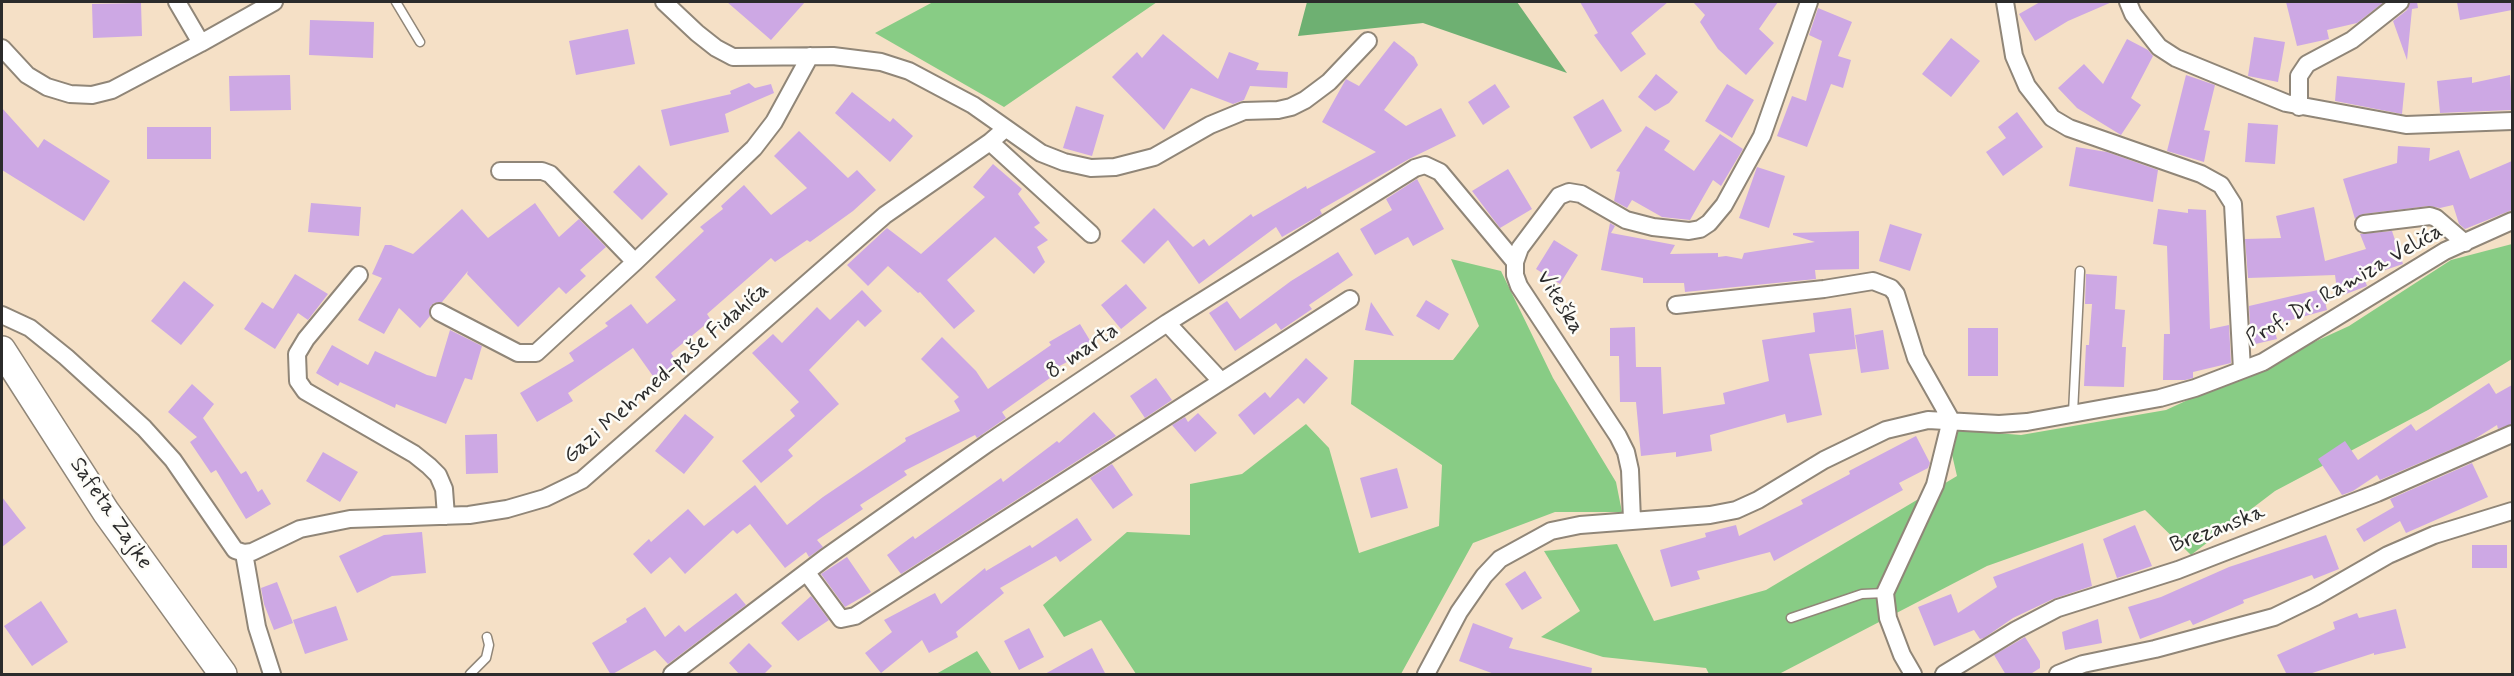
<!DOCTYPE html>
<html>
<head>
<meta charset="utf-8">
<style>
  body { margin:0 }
  #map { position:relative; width:2514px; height:676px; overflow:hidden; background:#f5e0c6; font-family:Mynerve,sans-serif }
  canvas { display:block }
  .frame { position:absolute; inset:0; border:3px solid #2b2b2b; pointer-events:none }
</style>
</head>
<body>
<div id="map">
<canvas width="2514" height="676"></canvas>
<div class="frame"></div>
</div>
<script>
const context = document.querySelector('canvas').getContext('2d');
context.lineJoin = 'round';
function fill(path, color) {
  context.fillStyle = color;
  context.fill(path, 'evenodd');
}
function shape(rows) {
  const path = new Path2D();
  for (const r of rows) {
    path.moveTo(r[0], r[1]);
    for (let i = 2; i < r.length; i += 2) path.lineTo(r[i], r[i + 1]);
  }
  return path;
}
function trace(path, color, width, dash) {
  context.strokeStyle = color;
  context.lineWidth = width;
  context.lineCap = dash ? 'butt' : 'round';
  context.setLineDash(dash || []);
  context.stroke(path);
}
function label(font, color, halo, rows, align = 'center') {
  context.font = font + ' Mynerve,sans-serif';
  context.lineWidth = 5;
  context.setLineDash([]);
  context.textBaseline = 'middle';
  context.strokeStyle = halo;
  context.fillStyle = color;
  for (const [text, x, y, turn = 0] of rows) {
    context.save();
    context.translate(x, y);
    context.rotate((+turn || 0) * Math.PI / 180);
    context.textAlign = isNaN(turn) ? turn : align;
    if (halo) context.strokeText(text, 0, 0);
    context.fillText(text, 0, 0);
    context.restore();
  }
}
fill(shape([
  [933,2,1157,2,1004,107,875,33],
  [2512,244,2512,359,2428,410,2275,491,2191,555,2145,510,1987,566,1779,674,1709,674,1706,668,1603,657,1541,637,1580,611,1544,551,1617,544,1654,621,1766,590,1957,476,1946,429,2021,435,2166,410,2349,326,2451,260],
  [1451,259,1501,271,1553,378,1616,482,1622,512,1555,512,1473,543,1401,674,1136,674,1101,620,1064,637,1043,605,1127,532,1190,535,1190,484,1242,474,1306,424,1329,448,1359,553,1439,526,1442,465,1351,404,1354,360,1453,360,1479,326],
  [977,651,992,674,936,674]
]), '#88cc85');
fill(shape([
  [1307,2,1517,2,1567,73,1423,23,1298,36]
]), '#6eb072');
fill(shape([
  [727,2,805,2,771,40],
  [1580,2,1668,2,1631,33,1646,54,1621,72,1594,35,1598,33],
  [1693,2,1778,2,1759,29,1774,43,1746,75,1718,49,1700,22,1705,15],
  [2040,2,2112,2,2068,21,2035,41,2019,14],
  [2286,2,2384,2,2357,23,2327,30,2329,39,2297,46],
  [2410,2,2417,2,2418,8,2412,9,2407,60,2393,21,2407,10],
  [2457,2,2512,2,2512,10,2460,20],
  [141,3,142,36,93,38,92,4],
  [1818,8,1852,22,1838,56,1851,60,1843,88,1831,84,1807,147,1777,136,1792,96,1806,101,1822,41,1809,35],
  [310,20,374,22,373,58,309,55],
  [628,29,635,64,576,75,569,41],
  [1163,34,1218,79,1229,52,1259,63,1256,70,1288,72,1287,88,1250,86,1244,100,1233,104,1191,88,1164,130,1112,77,1137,52,1142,58],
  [2254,37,2285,42,2278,82,2248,76],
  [1951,38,1980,61,1951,97,1922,74],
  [2127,39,2148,50,2153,56,2131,98,2141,105,2121,135,2077,108,2058,88,2084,64,2103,84],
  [1394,41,1414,57,1418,65,1384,110,1406,126,1441,108,1456,136,1409,159,1320,210,1322,214,1282,237,1276,227,1199,284,1168,240,1144,264,1121,241,1154,208,1193,247,1204,239,1209,246,1251,214,1253,217,1306,186,1307,189,1376,152,1322,122,1346,79,1359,86],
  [1656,74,1678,92,1669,103,1655,111,1638,97],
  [290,75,291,110,230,111,229,76],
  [2186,75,2215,85,2204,130,2210,131,2204,162,2167,151],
  [2510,75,2512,110,2440,113,2437,81,2472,77,2472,83],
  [2337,76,2405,83,2402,114,2335,101],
  [749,83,755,88,771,84,774,93,725,114,729,132,670,146,661,110,731,94,730,91],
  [1495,84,1510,107,1483,125,1468,102],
  [1727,84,1754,100,1732,138,1705,121],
  [852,92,890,122,893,118,913,136,890,162,835,113],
  [1603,99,1622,131,1591,149,1573,117],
  [1076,106,1104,115,1092,156,1063,148],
  [2,108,38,148,44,139,110,181,84,221,2,170],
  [2017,112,2043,147,2003,176,1986,152,2006,138,1998,127],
  [2248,123,2278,125,2275,164,2245,162],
  [1646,126,1670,141,1664,150,1694,171,1720,134,1743,149,1721,186,1713,180,1690,220,1662,217,1632,200,1627,208,1614,201,1620,172,1616,171],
  [147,127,211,127,211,159,147,159],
  [799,131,848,178,857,170,876,190,853,211,810,242,807,240,775,262,771,258,707,314,711,320,671,353,678,364,655,379,633,348,568,393,573,401,537,422,520,393,574,361,569,353,608,326,605,323,631,304,647,324,676,300,655,277,704,231,700,227,723,209,721,206,744,185,771,215,807,188,774,156],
  [2398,146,2430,148,2429,161,2459,150,2470,179,2512,161,2512,210,2465,229,2459,224,2453,205,2440,208,2429,206,2363,214,2355,219,2343,179,2397,163],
  [2076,147,2107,152,2158,170,2153,202,2069,186],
  [993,164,1022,189,1018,194,1040,223,1034,227,1048,240,1037,247,1045,262,1034,274,995,237,947,280,975,311,954,329,920,292,918,293,888,266,868,286,847,265,887,228,921,254,985,197,973,187],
  [639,165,668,194,642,220,613,192],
  [1757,167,1785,176,1769,228,1739,218],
  [1508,169,1532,209,1500,228,1472,191],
  [1417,179,1444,229,1413,246,1408,237,1375,255,1360,229,1392,210,1386,199],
  [311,203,361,207,359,236,308,232],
  [535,203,559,237,579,219,606,247,580,270,586,276,566,294,559,287,518,327,467,274,468,271,442,302,434,303,430,307,430,316,420,328,399,308,384,334,358,320,382,278,372,274,385,245,391,245,413,254,462,209,488,238],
  [2314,207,2325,261,2366,249,2360,234,2392,231,2403,264,2364,277,2367,286,2338,297,2335,275,2248,278,2245,239,2281,238,2276,216],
  [2158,209,2188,213,2188,209,2206,210,2210,329,2229,325,2231,363,2193,372,2193,378,2185,380,2163,380,2164,334,2170,334,2167,246,2153,244],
  [1610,223,1615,226,1611,233,1675,245,1670,254,1718,253,1718,257,1726,256,1742,259,1744,253,1815,242,1793,235,1793,233,1859,231,1859,269,1815,270,1816,279,1685,292,1684,283,1643,283,1643,278,1601,270],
  [1890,224,1922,234,1910,271,1879,261],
  [1554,240,1578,255,1560,284,1536,269],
  [1338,252,1353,275,1309,305,1312,309,1281,330,1276,323,1235,351,1209,313,1227,301,1240,319,1291,281],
  [295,274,328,294,308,320,298,313,275,349,244,329,262,302,273,309],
  [2086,274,2117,276,2115,309,2125,310,2122,347,2126,347,2124,387,2084,386,2086,345,2089,345,2092,304,2085,304],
  [184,281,214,305,181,345,151,321],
  [1126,284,1147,308,1121,329,1101,305],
  [2322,289,2327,310,2273,325,2277,339,2251,345,2249,306],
  [862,290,882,311,865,327,858,320,809,370,839,404,788,450,793,456,761,483,742,461,795,416,790,410,799,402,752,353,773,334,782,343,817,307,830,320],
  [1426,300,1449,314,1439,330,1416,316],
  [1371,302,1394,336,1365,330],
  [1851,308,1856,349,1809,354,1822,415,1787,423,1785,414,1710,435,1712,451,1676,457,1676,452,1641,456,1636,402,1620,402,1619,356,1610,356,1610,328,1635,327,1636,367,1661,367,1663,414,1725,404,1723,393,1769,381,1762,340,1815,332,1813,313],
  [1080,324,1094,347,1047,373,1050,378,1002,412,1006,418,977,438,975,435,904,471,907,475,860,505,863,509,817,540,823,547,809,557,806,552,785,568,750,524,737,534,733,530,685,574,670,557,651,574,633,554,649,539,651,542,688,509,704,526,755,485,787,525,823,497,906,441,905,438,960,411,954,401,959,397,921,359,942,337,976,371,988,389,1051,345,1049,342],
  [1968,328,1998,328,1998,376,1968,376],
  [450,330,482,346,472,380,465,378,446,424,396,404,395,408,340,382,338,386,316,373,332,345,368,365,375,351,427,375,436,377],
  [1883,330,1889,369,1861,373,1855,335],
  [1306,358,1328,378,1304,404,1298,398,1254,435,1238,415,1265,392,1270,398],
  [1156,378,1172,400,1145,418,1130,396],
  [2489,383,2496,394,2512,385,2512,424,2498,429,2497,425,2473,440,2380,480,2377,475,2353,491,2342,495,2318,459,2345,441,2358,460,2411,424,2416,431],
  [192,384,214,404,203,418,241,474,246,471,258,492,262,489,271,504,246,519,216,470,211,473,190,442,197,437,168,412],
  [1094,412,1116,436,901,574,887,555,913,536,915,539,1001,478,1003,482,1057,441,1059,443],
  [1198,413,1217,433,1195,452,1172,425,1185,417,1188,422],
  [685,414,714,437,684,474,655,451],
  [497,434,498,473,466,474,465,435],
  [1916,436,1930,463,1928,468,1899,483,1903,490,1774,561,1770,552,1697,571,1700,579,1671,587,1660,550,1706,537,1705,533,1736,525,1739,536,1803,504,1801,500,1850,474,1849,471],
  [323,452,358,472,340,502,306,481],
  [2472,463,2488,497,2406,533,2400,521,2364,542,2356,529,2394,507,2390,499],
  [1112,464,1133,495,1113,509,1090,478],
  [1397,468,1408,508,1371,518,1360,478],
  [2,497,26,528,2,547],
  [1077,518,1092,540,1060,562,1056,556,1000,588,1004,593,956,632,958,637,929,653,922,640,881,673,865,653,892,632,884,620,935,593,941,604,985,568,986,571,1030,545,1032,548],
  [2135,525,2152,566,2117,578,2103,539],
  [422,532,426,573,392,576,357,593,339,556,384,535],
  [2326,535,2339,569,2314,579,2312,575,2243,600,2244,603,2193,625,2190,620,2140,639,2128,607,2161,597,2229,567],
  [2083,543,2092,586,2053,599,2013,618,1984,638,1980,639,1974,630,1934,646,1918,607,1951,594,1958,613,1997,587,1993,577],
  [2472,545,2507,545,2507,568,2472,568],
  [847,557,871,592,845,607,821,574],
  [1525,571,1542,598,1522,610,1505,584],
  [277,582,293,623,274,630,264,604,261,588],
  [736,593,746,605,668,664,655,650,611,675,592,643,627,622,626,619,645,607,665,637,679,625,685,632],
  [811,596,829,620,798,641,781,623],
  [41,601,68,642,32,666,4,626],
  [336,606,348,640,305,654,293,620],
  [2396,609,2406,648,2374,655,2374,653,2306,675,2287,675,2277,655,2335,629,2333,622,2357,613,2359,618],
  [2098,619,2102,643,2065,650,2062,632],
  [1473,623,1513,638,1509,648,1592,668,1591,675,1497,675,1459,661],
  [1029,628,1044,657,1019,670,1004,641],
  [2025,637,2040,661,2040,668,2029,675,2006,675,1994,655],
  [749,643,772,666,763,675,740,675,729,663],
  [1092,648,1106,675,1043,675]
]), '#cda8e4');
const service = shape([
  [396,2,420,42],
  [2073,413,2080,271],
  [1791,618,1862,594,1885,593],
  [470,674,486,658,489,645,487,637]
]);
const minor = shape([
  [177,2,201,43],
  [664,2,697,33,716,48,733,57,833,56,881,62,909,71,973,105,1041,153,1064,162,1091,168,1115,167,1154,157,1210,125,1244,111,1278,110,1291,107,1305,100,1329,82,1368,41],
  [2005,2,2014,56,2027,86,2052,118,2069,128,2201,174,2221,185,2233,204,2242,370],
  [2128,2,2133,14,2159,47,2176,58,2286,103,2406,125,2512,121],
  [2,48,27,75,47,87,70,94,92,95,112,90,201,43,274,2],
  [2299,107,2299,76,2307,64,2352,40,2400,2],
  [990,142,1091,234],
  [500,171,542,171,550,174,635,262],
  [2364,224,2430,216,2436,218,2465,243],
  [359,275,306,339,297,354,298,381,305,391,414,454,429,466,438,475,444,489,446,516],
  [1676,305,1824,289,1873,281,1891,288,1896,294,1916,358,1951,420,1935,485,1885,593,1888,618,1902,655,1913,674],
  [439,312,518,353,536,353,635,262,754,148,774,122,810,56],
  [2,315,30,328,66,357,144,428,173,460,235,550,244,553,252,552,300,529,350,519,469,515,507,509,545,498,582,480,885,215,990,142,1005,129],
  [1167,323,1221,381],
  [1632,520,1630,470,1626,452,1618,436,1519,286,1515,275,1515,262,1520,248,1559,196,1569,192,1581,194,1626,220,1653,227,1689,231,1700,229,1709,223,1724,205,1762,136,1809,2],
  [244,553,257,627,272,674],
  [807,573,841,619,855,616,1350,299],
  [672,674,825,558,988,443,1167,323,1415,168,1425,165,1440,172,1515,262],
  [1426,674,1459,612,1484,576,1500,559,1551,531,1580,525,1710,515,1736,510,1758,500,1824,460,1886,430,1928,420,1999,424,2027,422,2160,398,2195,388,2263,362,2445,251,2512,221],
  [1944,674,2016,630,2058,608,2178,570,2377,493,2512,434],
  [2058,674,2083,664,2155,649,2274,617,2315,597,2388,555,2434,535,2512,511]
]);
const primary = shape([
  [2,350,106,512,223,674]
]);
trace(service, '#908678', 11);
trace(minor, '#908678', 20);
trace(primary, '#908678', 30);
trace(service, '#fff', 8);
trace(minor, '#fff', 16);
trace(primary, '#fff', 27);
label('22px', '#2b2b2b', '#fdfcf7', [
  ["Prof. Dr. Ramiza Velića",2345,286,-30],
  ["Viteška",1559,303,58],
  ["8. marta",1083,352,-34],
  ["Gazi Mehmed-paše Fidahića",667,374,-41],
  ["Safeta Zajke",110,514,56],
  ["Brezanska",2218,530,-21]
]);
</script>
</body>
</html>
